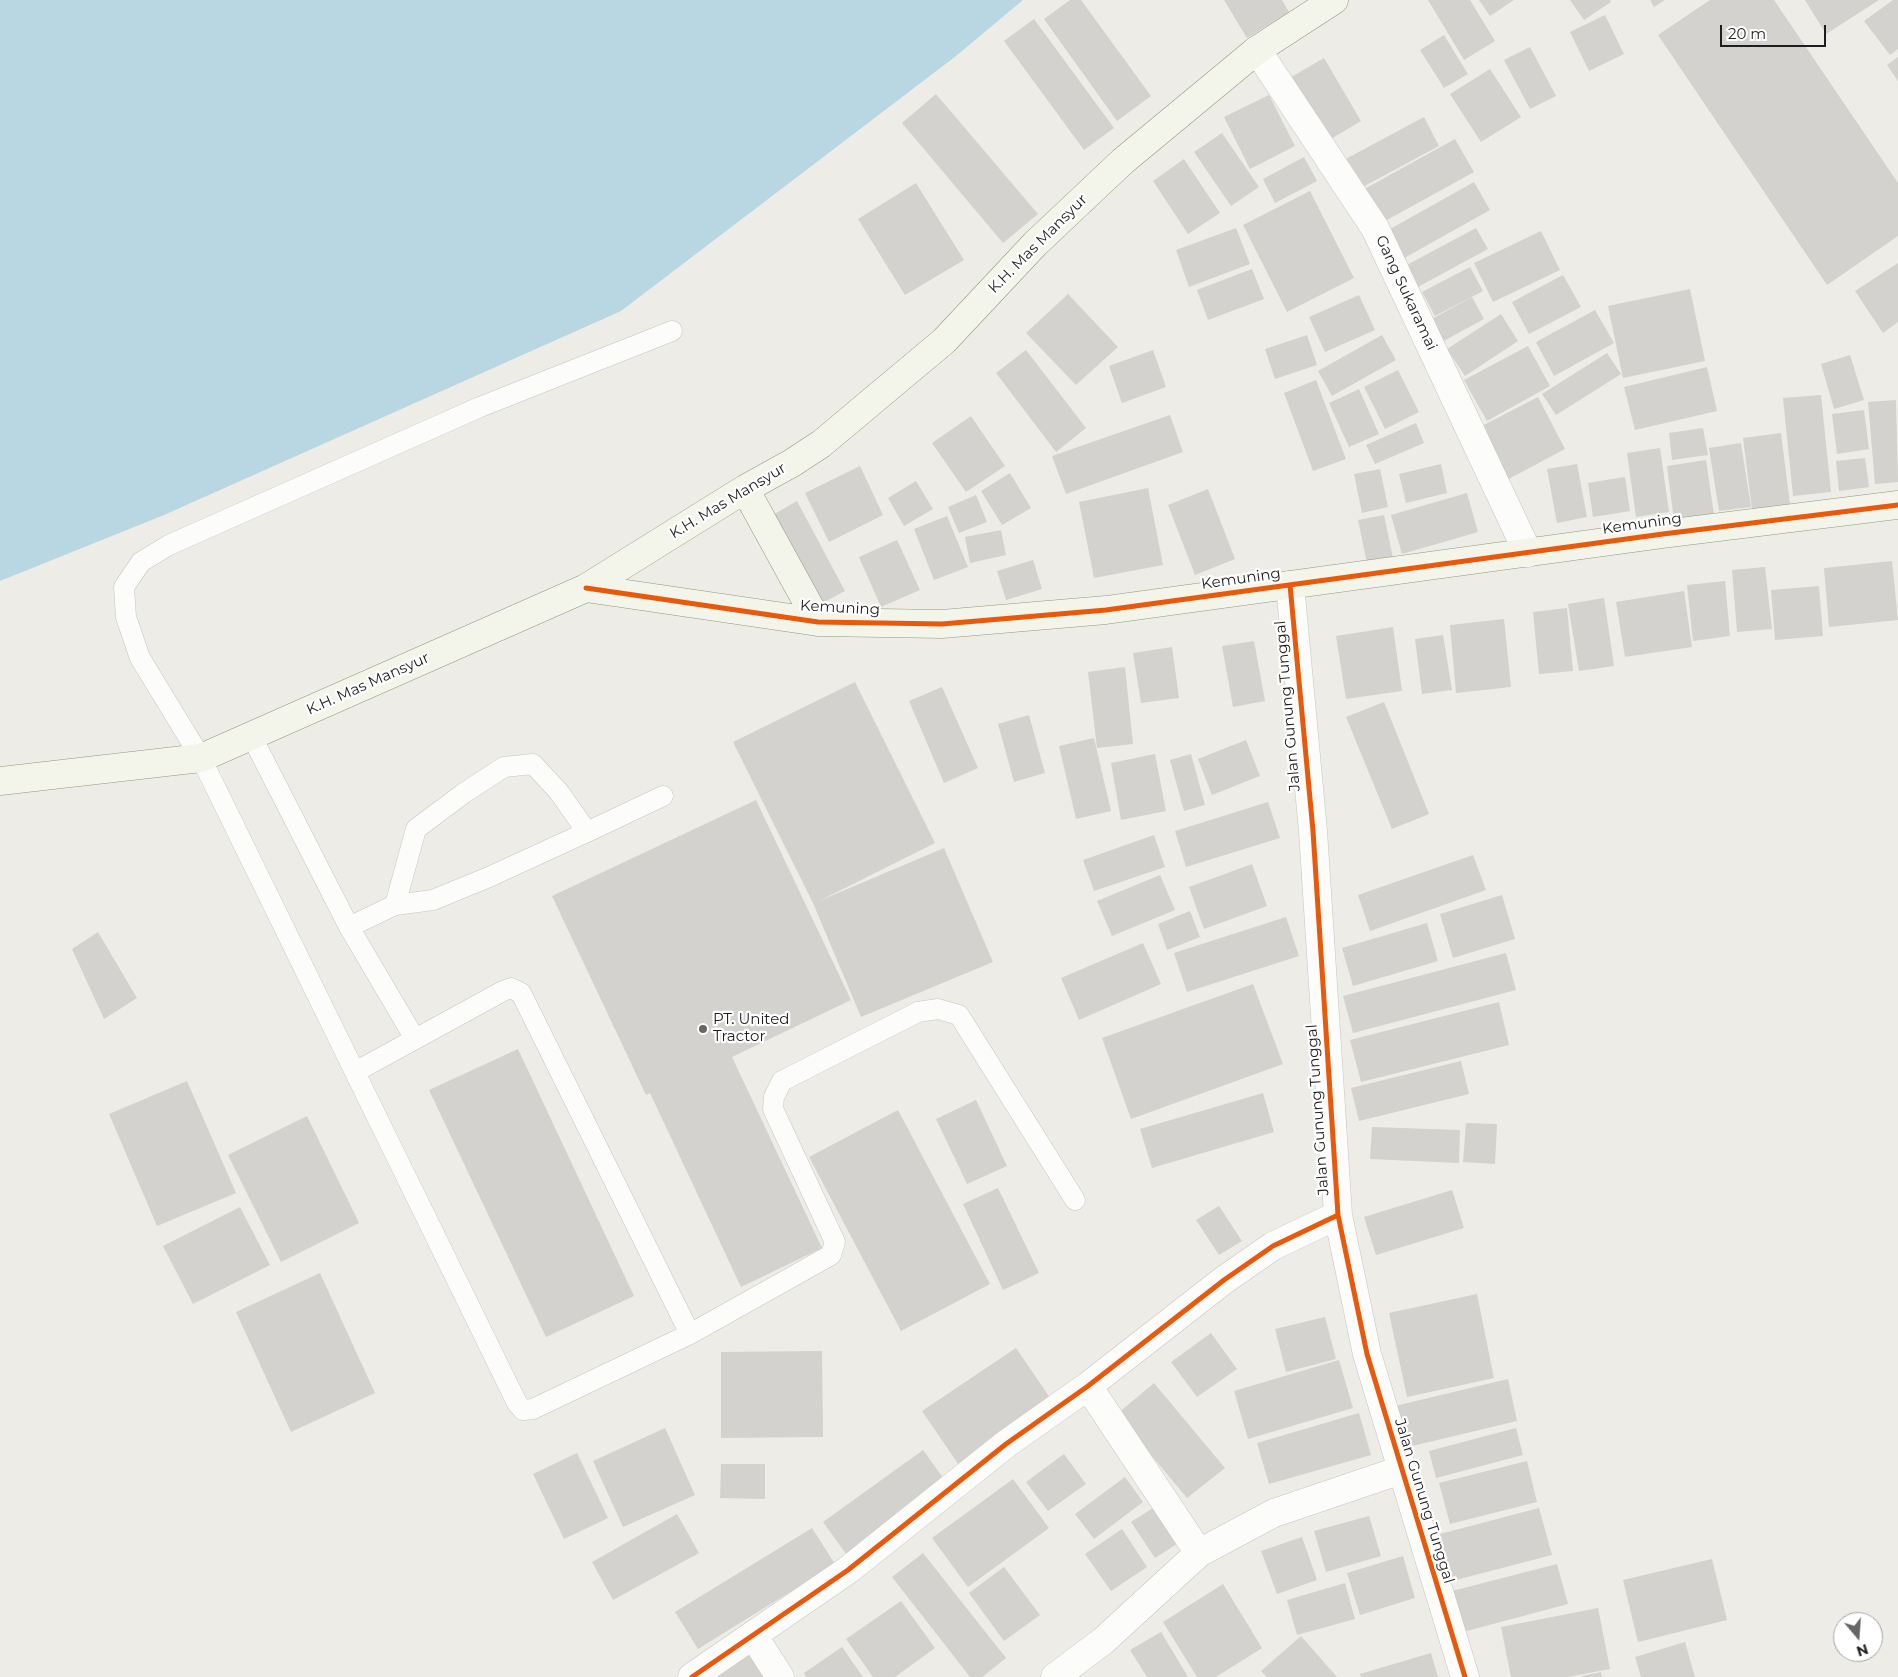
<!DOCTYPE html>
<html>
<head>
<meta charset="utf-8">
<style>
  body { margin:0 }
  #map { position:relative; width:1898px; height:1677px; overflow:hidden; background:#edece7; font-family:Montserrat,sans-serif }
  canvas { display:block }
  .north { position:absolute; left:1833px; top:1612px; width:50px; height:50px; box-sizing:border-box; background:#fff; border:1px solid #a5a5a5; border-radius:50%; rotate:162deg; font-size:14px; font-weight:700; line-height:20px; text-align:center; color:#1e1e1e }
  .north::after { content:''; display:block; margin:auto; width:18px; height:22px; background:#666664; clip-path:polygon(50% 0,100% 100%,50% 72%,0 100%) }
  .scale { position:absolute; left:1720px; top:25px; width:106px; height:22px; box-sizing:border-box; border:2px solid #1e1e1e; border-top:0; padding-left:6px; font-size:15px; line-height:18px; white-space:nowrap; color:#1e1e1e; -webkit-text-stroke:4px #fff; paint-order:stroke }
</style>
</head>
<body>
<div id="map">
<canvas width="1898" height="1677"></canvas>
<div class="north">N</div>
<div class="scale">20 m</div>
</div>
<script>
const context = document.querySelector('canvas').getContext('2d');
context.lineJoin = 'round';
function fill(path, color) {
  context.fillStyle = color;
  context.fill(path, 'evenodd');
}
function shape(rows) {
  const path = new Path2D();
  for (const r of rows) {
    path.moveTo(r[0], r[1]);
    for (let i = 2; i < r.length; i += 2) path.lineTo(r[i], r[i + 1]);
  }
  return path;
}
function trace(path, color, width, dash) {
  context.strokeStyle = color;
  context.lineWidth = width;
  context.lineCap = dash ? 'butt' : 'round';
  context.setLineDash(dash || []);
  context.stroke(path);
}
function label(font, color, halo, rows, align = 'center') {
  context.font = font + ' Montserrat,sans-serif';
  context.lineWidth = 4.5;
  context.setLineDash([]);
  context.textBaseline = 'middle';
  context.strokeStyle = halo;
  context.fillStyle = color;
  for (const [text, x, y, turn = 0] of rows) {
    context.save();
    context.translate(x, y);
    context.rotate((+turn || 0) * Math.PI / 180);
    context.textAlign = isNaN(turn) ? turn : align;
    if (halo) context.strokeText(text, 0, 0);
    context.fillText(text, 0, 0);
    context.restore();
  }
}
fill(shape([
  [0,0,1023,0,956,56,621,311,164,515,0,581]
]), '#b8d7e3');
fill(shape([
  [1070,0,1081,0,1151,96,1117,121,1044,19],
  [1224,0,1282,0,1289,12,1247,38],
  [1428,0,1470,0,1495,41,1464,60],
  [1479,0,1514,0,1490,16],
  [1570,0,1610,0,1611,2,1584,20],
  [1650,0,1665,0,1654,7],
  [1710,0,1774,0,1898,183,1898,236,1827,285,1658,35],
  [1805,0,1879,0,1826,34],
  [1893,0,1898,0,1898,49,1890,55,1864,21],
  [1605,15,1624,54,1589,71,1570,32],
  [1034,19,1114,128,1084,150,1004,41],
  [1444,35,1468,74,1444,88,1420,50],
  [1530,47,1556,96,1530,109,1504,60],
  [1898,57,1898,81,1887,65],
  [1324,58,1361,121,1326,142,1288,79],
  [1490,69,1521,117,1481,142,1450,94],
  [936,94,1038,214,1003,243,902,123],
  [1269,95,1295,146,1250,169,1224,117],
  [1424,117,1439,146,1342,198,1327,169],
  [1222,133,1259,187,1231,206,1194,152],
  [1455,139,1474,172,1378,225,1359,192],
  [1304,157,1317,181,1275,203,1263,179],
  [1184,159,1220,213,1188,234,1153,181],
  [1474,182,1490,210,1399,261,1383,233],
  [916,183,964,260,905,295,858,219],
  [1310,191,1354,278,1287,312,1243,225],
  [1236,228,1250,264,1189,287,1176,250],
  [1476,228,1488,249,1414,289,1403,267],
  [1541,231,1560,270,1493,302,1474,263],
  [1898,263,1898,322,1883,333,1855,291],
  [1470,267,1483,291,1435,316,1422,292],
  [1252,269,1264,299,1208,320,1197,290],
  [1563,275,1581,307,1529,334,1512,302],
  [1690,289,1705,361,1623,378,1608,306],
  [1068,294,1118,347,1076,385,1026,333],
  [1359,295,1375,330,1325,352,1309,317],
  [1472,297,1484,319,1440,343,1428,321],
  [1595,310,1614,343,1554,376,1536,342],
  [1501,314,1518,341,1465,376,1447,349],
  [1307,335,1317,365,1275,379,1265,349],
  [1382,335,1396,360,1332,396,1318,371],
  [1528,346,1550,386,1487,421,1464,380],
  [1026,350,1086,428,1056,452,996,373],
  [1153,350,1166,387,1122,403,1109,366],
  [1607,353,1621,374,1556,415,1542,394],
  [1850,355,1864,400,1834,409,1821,364],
  [1707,367,1717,411,1635,430,1624,387],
  [1398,370,1419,412,1385,429,1364,387],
  [1316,380,1346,459,1313,471,1284,393],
  [1359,389,1379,434,1349,447,1329,403],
  [1821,395,1831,492,1793,496,1783,398],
  [1538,397,1565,449,1503,482,1476,429],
  [1896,400,1898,482,1875,484,1868,402],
  [1864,410,1869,449,1837,454,1832,414],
  [1170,415,1183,452,1066,494,1052,456],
  [971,416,1005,466,966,492,932,443],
  [1416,423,1424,443,1375,464,1366,445],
  [1703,428,1708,455,1672,460,1669,433],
  [1781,433,1791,512,1753,517,1743,438],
  [1741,443,1751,507,1719,511,1709,448],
  [1660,448,1669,512,1636,517,1627,453],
  [1865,458,1869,487,1839,491,1836,461],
  [1706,460,1714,515,1674,521,1667,466],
  [1441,464,1447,493,1406,503,1399,474],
  [1577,464,1587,517,1557,523,1547,469],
  [860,466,883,515,829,542,805,493],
  [1380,469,1388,507,1362,513,1354,474],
  [1010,473,1031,508,1002,525,981,491],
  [1625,477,1630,511,1593,517,1588,483],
  [916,481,933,509,904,526,888,498],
  [1148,488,1163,565,1094,578,1079,502],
  [1208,489,1235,559,1195,575,1168,505],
  [1467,493,1478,532,1402,554,1391,515],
  [976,495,987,522,959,533,948,507],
  [797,501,845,591,819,605,771,516],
  [1384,515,1394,563,1368,568,1358,520],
  [947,516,968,567,934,580,914,529],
  [1001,530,1006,555,970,563,965,537],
  [897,540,920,590,881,607,859,557],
  [1033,560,1042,589,1006,600,997,571],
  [1892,561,1898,620,1829,627,1824,568],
  [1765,567,1772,629,1737,632,1732,570],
  [1725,581,1730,636,1693,641,1687,585],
  [1819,586,1823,636,1775,640,1771,590],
  [1684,591,1692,647,1625,657,1616,602],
  [1604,598,1614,666,1579,671,1568,604],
  [1567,608,1573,671,1539,674,1533,612],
  [1504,619,1511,687,1456,693,1450,625],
  [1393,627,1402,691,1346,699,1336,636],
  [1443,635,1452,690,1422,694,1415,639],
  [1254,641,1265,701,1233,707,1222,646],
  [1172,647,1179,698,1141,703,1133,653],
  [1125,667,1133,744,1097,748,1088,672],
  [855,682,935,843,819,901,944,848,993,962,861,1017,813,903,733,742],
  [942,687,978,768,944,783,909,701],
  [1384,702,1429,814,1392,829,1346,717],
  [1029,715,1045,773,1014,782,998,724],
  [1094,738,1111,811,1076,819,1059,746],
  [1246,740,1260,776,1212,795,1198,759],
  [1155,754,1166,811,1121,820,1111,763],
  [1191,754,1205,805,1184,811,1170,760],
  [756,800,851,1000,732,1057,822,1248,741,1287,650,1093,646,1095,552,896],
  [1268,802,1280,838,1186,867,1175,831],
  [1154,835,1165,867,1094,891,1083,860],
  [1473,855,1486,890,1370,931,1358,895],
  [1252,864,1267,906,1204,929,1189,887],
  [1160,875,1175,910,1112,936,1097,901],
  [1502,895,1515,939,1453,958,1440,914],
  [1190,911,1200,937,1167,950,1158,924],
  [1286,917,1299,956,1187,992,1174,953],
  [1427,923,1438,961,1353,986,1342,948],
  [98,932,137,998,104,1019,72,949],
  [1143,943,1161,984,1079,1020,1061,978],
  [1506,953,1516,990,1353,1033,1343,996],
  [1253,984,1283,1064,1131,1119,1102,1038],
  [1499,1002,1509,1045,1361,1082,1350,1040],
  [518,1049,634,1296,546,1337,429,1090],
  [1461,1061,1469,1094,1359,1121,1351,1088],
  [187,1081,236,1193,157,1226,109,1114],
  [1263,1093,1274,1132,1152,1168,1140,1129],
  [976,1100,1007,1166,967,1184,936,1119],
  [898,1110,990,1284,901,1331,809,1157],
  [307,1116,359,1223,281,1262,228,1155],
  [1466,1123,1497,1124,1495,1164,1463,1162],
  [1372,1127,1460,1130,1459,1163,1370,1159],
  [998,1188,1039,1273,1003,1290,963,1204],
  [1452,1190,1464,1228,1376,1255,1364,1217],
  [1219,1206,1242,1241,1219,1255,1196,1220],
  [240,1207,270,1265,193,1304,163,1246],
  [320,1273,375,1393,291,1432,236,1312],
  [1477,1294,1494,1378,1407,1397,1389,1313],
  [1325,1317,1336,1359,1286,1372,1275,1329],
  [1211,1333,1237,1369,1197,1397,1171,1362],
  [1016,1348,1055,1405,961,1468,922,1411],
  [822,1351,823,1437,721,1438,721,1352],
  [1339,1360,1353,1408,1248,1439,1234,1391],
  [1508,1379,1517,1421,1404,1448,1395,1406],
  [1154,1383,1225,1468,1187,1498,1117,1414],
  [1359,1413,1371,1455,1269,1484,1257,1443],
  [665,1428,695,1495,623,1527,593,1461],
  [1516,1428,1523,1455,1436,1478,1429,1451],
  [923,1450,949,1486,849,1558,823,1522],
  [577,1453,608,1518,564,1539,533,1474],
  [1064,1454,1086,1484,1048,1511,1026,1482],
  [1527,1461,1537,1502,1450,1524,1439,1483],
  [721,1464,765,1464,765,1499,720,1498],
  [1125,1477,1143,1502,1094,1539,1075,1514],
  [1013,1479,1049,1528,968,1587,932,1538],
  [1153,1508,1177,1544,1155,1558,1131,1522],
  [1539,1508,1552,1555,1452,1581,1440,1534],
  [677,1514,699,1553,613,1600,592,1562],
  [1369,1516,1381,1556,1326,1572,1314,1531],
  [812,1528,835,1564,698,1649,675,1612],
  [1122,1529,1147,1567,1111,1591,1085,1554],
  [1302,1537,1317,1580,1277,1594,1261,1551],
  [923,1553,1006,1658,982,1677,970,1677,892,1577],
  [1403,1556,1415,1598,1360,1615,1347,1573],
  [1712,1559,1727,1620,1638,1642,1623,1580],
  [1557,1564,1568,1604,1463,1632,1452,1591],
  [1004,1567,1040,1615,1004,1641,969,1593],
  [1345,1583,1355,1619,1297,1635,1287,1600],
  [1223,1584,1262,1648,1216,1677,1197,1677,1163,1622],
  [901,1601,935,1648,895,1677,873,1677,846,1639],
  [1598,1608,1610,1669,1568,1677,1511,1677,1501,1627],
  [1161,1632,1188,1677,1147,1677,1130,1650],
  [1301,1636,1337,1677,1267,1677,1261,1671],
  [1685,1642,1695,1677,1641,1677,1635,1657],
  [842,1647,863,1677,806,1677,804,1673],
  [749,1648,769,1677,708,1677],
  [1431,1653,1438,1677,1361,1677,1360,1674],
  [1601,1672,1602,1677,1582,1677,1582,1676]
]), '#d3d2ce');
const lane = shape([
  [672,331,480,407,169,545,141,562,124,587,126,617,140,658,201,758,517,1403,523,1410,533,1409,690,1334,831,1255,835,1242,773,1109,774,1097,782,1081,918,1012,938,1009,959,1015,1075,1200],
  [251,735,349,927,415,1039],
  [533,764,559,792,587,832,489,877,433,900,395,905,416,829,464,793,504,767,533,764],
  [587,832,663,796],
  [349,927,395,905],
  [355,1072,503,991,511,988,521,993,690,1334]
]);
const street = shape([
  [1257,50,1375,228,1528,553],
  [1290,585,1313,831,1338,1215,1367,1354,1465,1677],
  [1088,1386,1199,1553],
  [753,1635,780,1677],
  [692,1677,848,1570,1006,1444,1088,1386,1224,1280,1273,1246,1338,1215],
  [1055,1677,1103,1641,1199,1553,1274,1513,1401,1470]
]);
const secondary = shape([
  [745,489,818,622],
  [586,588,818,622,942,624,1106,610,1663,534,1898,505],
  [0,781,201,758,586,588,745,489,792,463,821,444,944,341,1035,244,1123,161,1257,50,1334,0]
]);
trace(lane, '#c5c5c3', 21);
trace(street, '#c5c5c3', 29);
trace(secondary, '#94987e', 29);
trace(lane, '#fcfcfb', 20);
trace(street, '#fcfcfb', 28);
trace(secondary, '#f3f4ea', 28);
trace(shape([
  [1290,585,1313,831,1338,1215,1367,1354,1465,1677],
  [586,588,818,622,942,624,1106,610,1663,534,1898,505],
  [692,1677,848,1570,1006,1444,1088,1386,1224,1280,1273,1246,1338,1215]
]), '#e8590c', 5);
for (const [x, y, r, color] of [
  [703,1029,5,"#666664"]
]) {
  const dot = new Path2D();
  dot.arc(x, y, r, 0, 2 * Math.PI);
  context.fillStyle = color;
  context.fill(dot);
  trace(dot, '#fff', 2);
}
label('15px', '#1e1e1e', '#fff', [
  ["K.H. Mas Mansyur",1038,244,-45],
  ["Gang Sukaramai",1406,293,65],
  ["K.H. Mas Mansyur",728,501,-31],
  ["Kemuning",1642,524,-8],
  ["Kemuning",1241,579,-8],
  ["Kemuning",840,608,3],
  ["K.H. Mas Mansyur",368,684,-24],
  ["Jalan Gunung Tunggal",1288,706,-95],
  ["Jalan Gunung Tunggal",1318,1110,-94],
  ["Jalan Gunung Tunggal",1424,1501,73]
]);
label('15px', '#1e1e1e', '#fff', [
  ["PT. United",713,1020],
  ["Tractor",713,1037]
], 'left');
</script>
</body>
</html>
